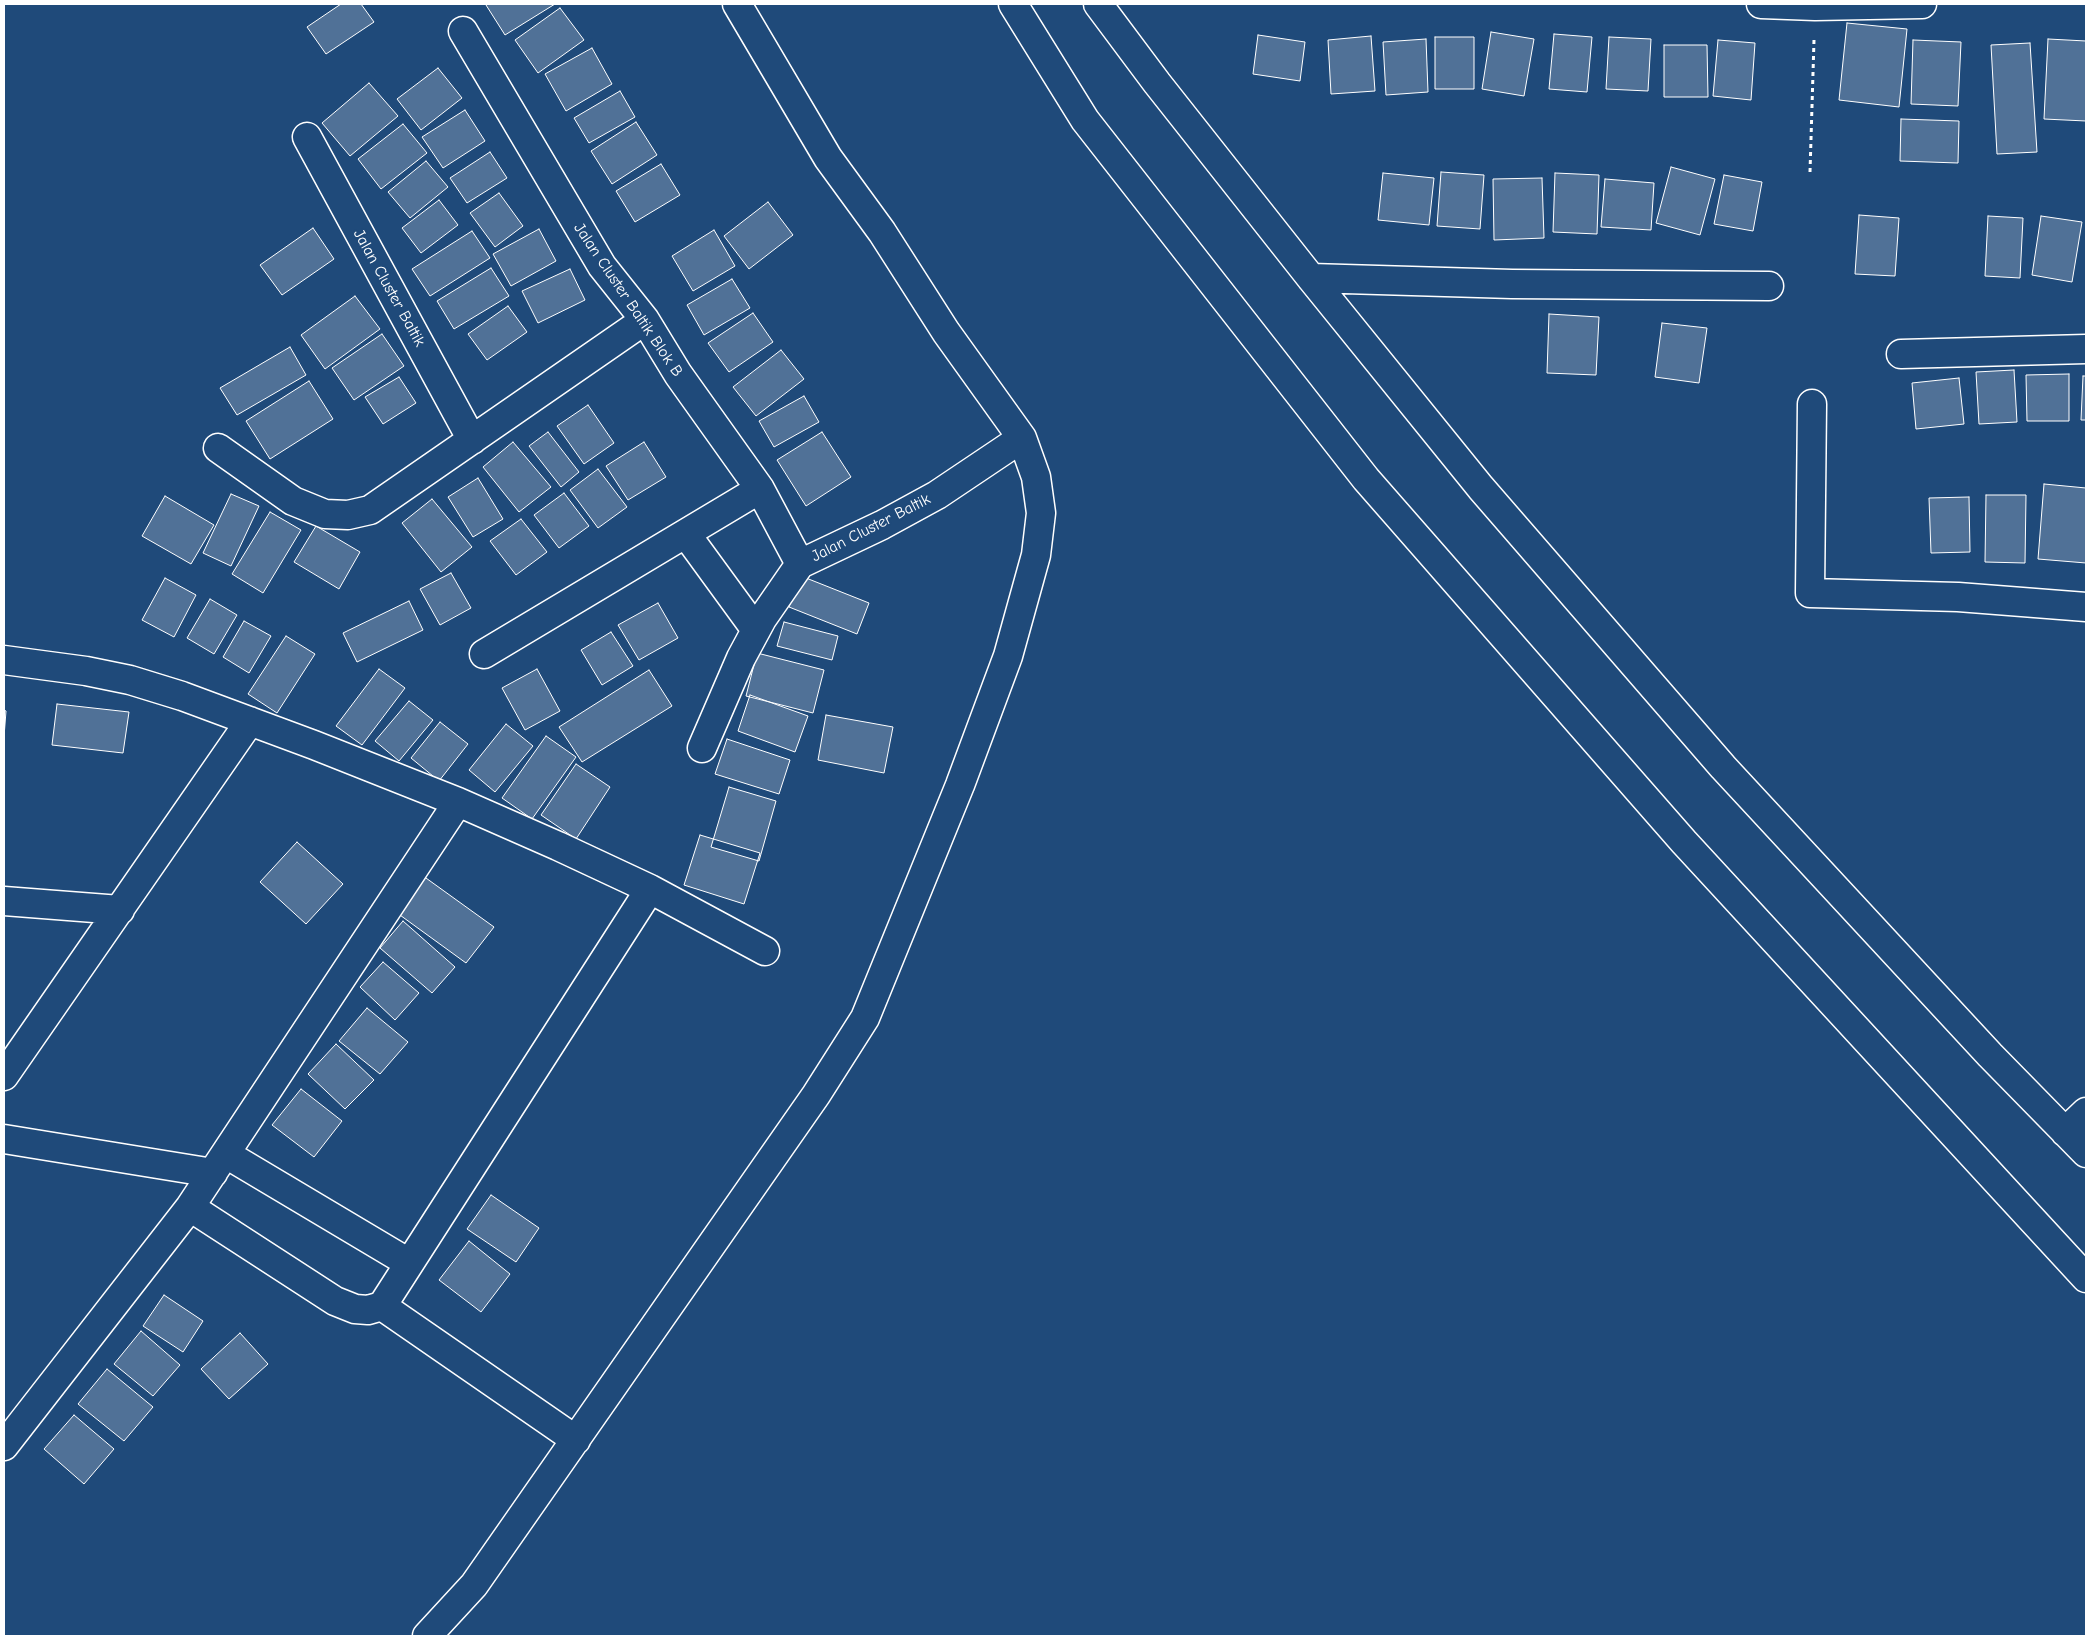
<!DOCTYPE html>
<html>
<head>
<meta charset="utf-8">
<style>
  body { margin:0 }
  #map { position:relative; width:2090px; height:1640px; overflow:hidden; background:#1f4a7a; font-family:"Comic Neue",sans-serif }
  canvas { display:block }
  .frame { position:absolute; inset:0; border:5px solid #fff; pointer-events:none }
</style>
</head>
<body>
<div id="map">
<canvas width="2090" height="1640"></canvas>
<div class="frame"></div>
</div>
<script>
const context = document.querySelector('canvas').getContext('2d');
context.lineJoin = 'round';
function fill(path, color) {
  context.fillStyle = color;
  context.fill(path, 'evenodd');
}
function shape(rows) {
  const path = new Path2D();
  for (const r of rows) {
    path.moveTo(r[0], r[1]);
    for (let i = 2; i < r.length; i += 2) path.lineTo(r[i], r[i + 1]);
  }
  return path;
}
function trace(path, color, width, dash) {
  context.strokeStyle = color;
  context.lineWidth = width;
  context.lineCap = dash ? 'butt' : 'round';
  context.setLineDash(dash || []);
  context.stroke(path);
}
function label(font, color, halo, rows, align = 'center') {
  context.font = font + ' "Comic Neue",sans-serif';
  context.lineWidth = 4;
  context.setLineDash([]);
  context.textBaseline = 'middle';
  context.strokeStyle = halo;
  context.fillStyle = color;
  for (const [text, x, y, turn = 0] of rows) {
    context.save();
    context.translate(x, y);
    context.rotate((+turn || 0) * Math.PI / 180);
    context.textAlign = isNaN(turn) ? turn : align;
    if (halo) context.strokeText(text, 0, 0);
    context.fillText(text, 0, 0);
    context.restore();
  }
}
const building = shape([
  [341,4,361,4,374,22,326,54,307,27,341,4],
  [488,4,555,4,505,35,486,5,488,4],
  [560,8,584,40,538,73,515,40,560,8],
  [1847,23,1907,29,1899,107,1839,100,1847,23],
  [1491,32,1534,39,1524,96,1482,89,1491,32],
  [1554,34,1592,37,1587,92,1549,89,1554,34],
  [1258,35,1305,42,1300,81,1253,74,1258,35],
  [1371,36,1375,91,1331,94,1328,40,1371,36],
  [1435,37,1474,37,1474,89,1435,89,1435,37],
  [1609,37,1651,39,1648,91,1606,89,1609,37],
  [1426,39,1428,92,1386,95,1383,42,1426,39],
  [2048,39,2086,41,2086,121,2044,119,2048,39],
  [1718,40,1755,43,1751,100,1713,96,1718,40],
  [1913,40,1961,42,1958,106,1911,104,1913,40],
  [2030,43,2037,152,1997,154,1991,45,2030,43],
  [1664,45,1707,45,1708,97,1664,97,1664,45],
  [592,48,612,84,566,111,545,74,592,48],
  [438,68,462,98,421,130,397,99,438,68],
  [369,83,398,116,350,156,322,123,369,83],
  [620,91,635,117,589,143,574,118,620,91],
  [465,110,485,141,443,168,422,137,465,110],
  [1901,119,1959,121,1958,163,1900,161,1901,119],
  [636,122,657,155,612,184,591,151,636,122],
  [403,124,427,153,381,189,358,159,403,124],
  [490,152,507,178,467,203,450,178,490,152],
  [426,161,448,187,410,218,388,192,426,161],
  [661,164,680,195,635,222,616,191,661,164],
  [1671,167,1715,179,1700,235,1656,223,1671,167],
  [1441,172,1484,175,1480,229,1437,226,1441,172],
  [1383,173,1434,178,1429,225,1378,220,1383,173],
  [1555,173,1599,175,1597,234,1553,232,1555,173],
  [1724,175,1762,182,1753,231,1714,224,1724,175],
  [1542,178,1544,238,1494,240,1493,179,1542,178],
  [1605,179,1654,183,1651,230,1601,227,1605,179],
  [499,193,523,226,495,247,470,213,499,193],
  [439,200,458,225,421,253,402,228,439,200],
  [768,202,793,235,749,269,724,236,768,202],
  [1859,215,1899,218,1895,276,1855,274,1859,215],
  [1988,216,2023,218,2020,278,1985,276,1988,216],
  [2041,216,2082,222,2072,282,2032,275,2041,216],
  [313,228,334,259,282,295,260,265,313,228],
  [539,229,556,261,511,286,493,254,539,229],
  [714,230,735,266,693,291,672,256,714,230],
  [472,231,490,258,430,296,412,269,472,231],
  [491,268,509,296,454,329,437,301,491,268],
  [570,269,585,300,538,323,522,291,570,269],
  [732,279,750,308,704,335,687,305,732,279],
  [355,296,380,329,325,369,301,335,355,296],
  [508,306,527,332,487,360,468,334,508,306],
  [753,313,773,342,729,372,708,343,753,313],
  [1549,314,1599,317,1596,375,1547,373,1549,314],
  [1662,323,1707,328,1699,383,1655,377,1662,323],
  [382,334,404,366,354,400,332,368,382,334],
  [290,347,306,375,237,415,220,388,290,347],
  [781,350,804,379,756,416,733,387,781,350],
  [2014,370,2017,422,1979,424,1976,372,2014,370],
  [2069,374,2069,421,2027,421,2026,375,2069,374],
  [2083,376,2086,376,2086,420,2081,420,2083,376],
  [399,377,416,403,383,424,365,397,399,377],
  [1959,378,1964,424,1916,429,1912,383,1959,378],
  [309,381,333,419,270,459,246,421,309,381],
  [804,396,819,422,774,447,759,421,804,396],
  [588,405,614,443,584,464,557,426,588,405],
  [548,432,579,472,561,487,529,446,548,432],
  [822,432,851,477,806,506,777,460,822,432],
  [513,442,551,487,519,512,483,467,513,442],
  [644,442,666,477,628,500,606,466,644,442],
  [598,469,627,507,598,528,570,490,598,469],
  [478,478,503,519,473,537,448,497,478,478],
  [2044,484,2086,488,2086,563,2038,559,2044,484],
  [564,493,589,526,559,548,534,515,564,493],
  [231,494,259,506,231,566,203,553,231,494],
  [1986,495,2026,495,2025,563,1985,562,1986,495],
  [165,496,214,525,191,564,142,536,165,496],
  [1969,497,1970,552,1931,553,1929,498,1969,497],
  [432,499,472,547,441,572,402,523,432,499],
  [270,512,301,530,263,593,232,574,270,512],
  [521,519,547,552,516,575,490,541,521,519],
  [316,526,360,552,339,589,294,562,316,526],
  [451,573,471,608,440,625,420,589,451,573],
  [801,576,869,603,857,634,789,607,801,576],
  [165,578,196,595,174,637,142,620,165,578],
  [210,599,237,615,214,654,187,638,210,599],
  [409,601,423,630,357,662,343,633,409,601],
  [658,603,678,638,639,660,618,625,658,603],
  [244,621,271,636,249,673,223,657,244,621],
  [784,622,838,636,832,660,777,646,784,622],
  [611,632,633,666,602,685,581,650,611,632],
  [286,636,315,654,277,713,248,694,286,636],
  [757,653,824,670,813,713,746,696,757,653],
  [379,669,405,688,362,745,336,726,379,669],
  [537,669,560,711,525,730,502,688,537,669],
  [649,670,672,706,582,762,559,727,649,670],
  [750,695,808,716,795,752,738,731,750,695],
  [409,701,433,720,399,761,375,741,409,701],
  [57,704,129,712,123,753,52,745,57,704],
  [4,710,6,711,4,737,4,710],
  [826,715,893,727,884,773,818,760,826,715],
  [440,722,468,744,439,781,411,758,440,722],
  [506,724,533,746,495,792,469,770,506,724],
  [546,736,576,757,532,819,502,798,546,736],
  [727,739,790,760,779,794,715,774,727,739],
  [576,764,610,787,576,839,541,815,576,764],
  [729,787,776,801,759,861,711,847,729,787],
  [700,835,760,853,744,904,684,885,700,835],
  [297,842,343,884,306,924,260,882,297,842],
  [419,873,494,927,466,963,393,910,419,873],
  [403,921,455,967,432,993,380,948,403,921],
  [383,962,419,993,395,1020,360,987,383,962],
  [367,1008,408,1042,380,1074,339,1041,367,1008],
  [336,1044,374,1080,345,1109,308,1074,336,1044],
  [301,1089,342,1121,314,1157,272,1125,301,1089],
  [491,1195,539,1228,516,1262,467,1229,491,1195],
  [469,1241,510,1274,481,1312,439,1280,469,1241],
  [164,1295,203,1321,183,1352,143,1326,164,1295],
  [141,1331,180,1365,153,1396,114,1364,141,1331],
  [240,1333,268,1364,229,1399,201,1369,240,1333],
  [107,1369,153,1407,124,1441,78,1404,107,1369],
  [74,1415,114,1449,84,1484,44,1449,74,1415]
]);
fill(building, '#507197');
trace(building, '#fff', 1);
const minor = shape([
  [1013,4,1085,120,1366,479,1684,842,2086,1278],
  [1098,4,1157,83,1311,278,1481,488,1723,767,1990,1055,2086,1153],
  [1761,4,1815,6,1922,4],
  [463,31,602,266,645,320,678,374,760,489,800,564],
  [307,137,472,440],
  [1311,278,1512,284,1769,286],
  [1901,354,2086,349],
  [1812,404,1810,593,1958,597,2086,607],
  [218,448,293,501,325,514,348,515,370,510,645,320],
  [686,534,756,630],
  [484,654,760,489],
  [4,660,86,671,130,680,182,696,314,745,458,802,558,846,650,889,765,951],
  [702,748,741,658,762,619,800,564,882,525,937,495,1022,438],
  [4,901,120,910],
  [4,1076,250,721],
  [2065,1132,2086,1112],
  [4,1139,213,1173],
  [226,1154,409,1263],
  [190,1207,335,1301,355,1309,368,1310,382,1306,576,1440],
  [382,1306,650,889],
  [4,1446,190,1207,458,802],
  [427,1636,474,1585,816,1095,865,1018,960,785,1008,656,1036,555,1041,513,1036,477,1022,438,946,332,882,232,828,158,737,4]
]);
trace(minor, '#fff', 31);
trace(shape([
  [1810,172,1814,40]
]), '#fff', 3, [4, 4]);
trace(minor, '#1f4a7a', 28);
label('16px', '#fff', '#1f4a7a', [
  ["Jalan Cluster Baltik",389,288,61],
  ["Jalan Cluster Baltik Blok B",628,300,56],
  ["Jalan Cluster Baltik",871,528,-27]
]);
</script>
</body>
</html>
